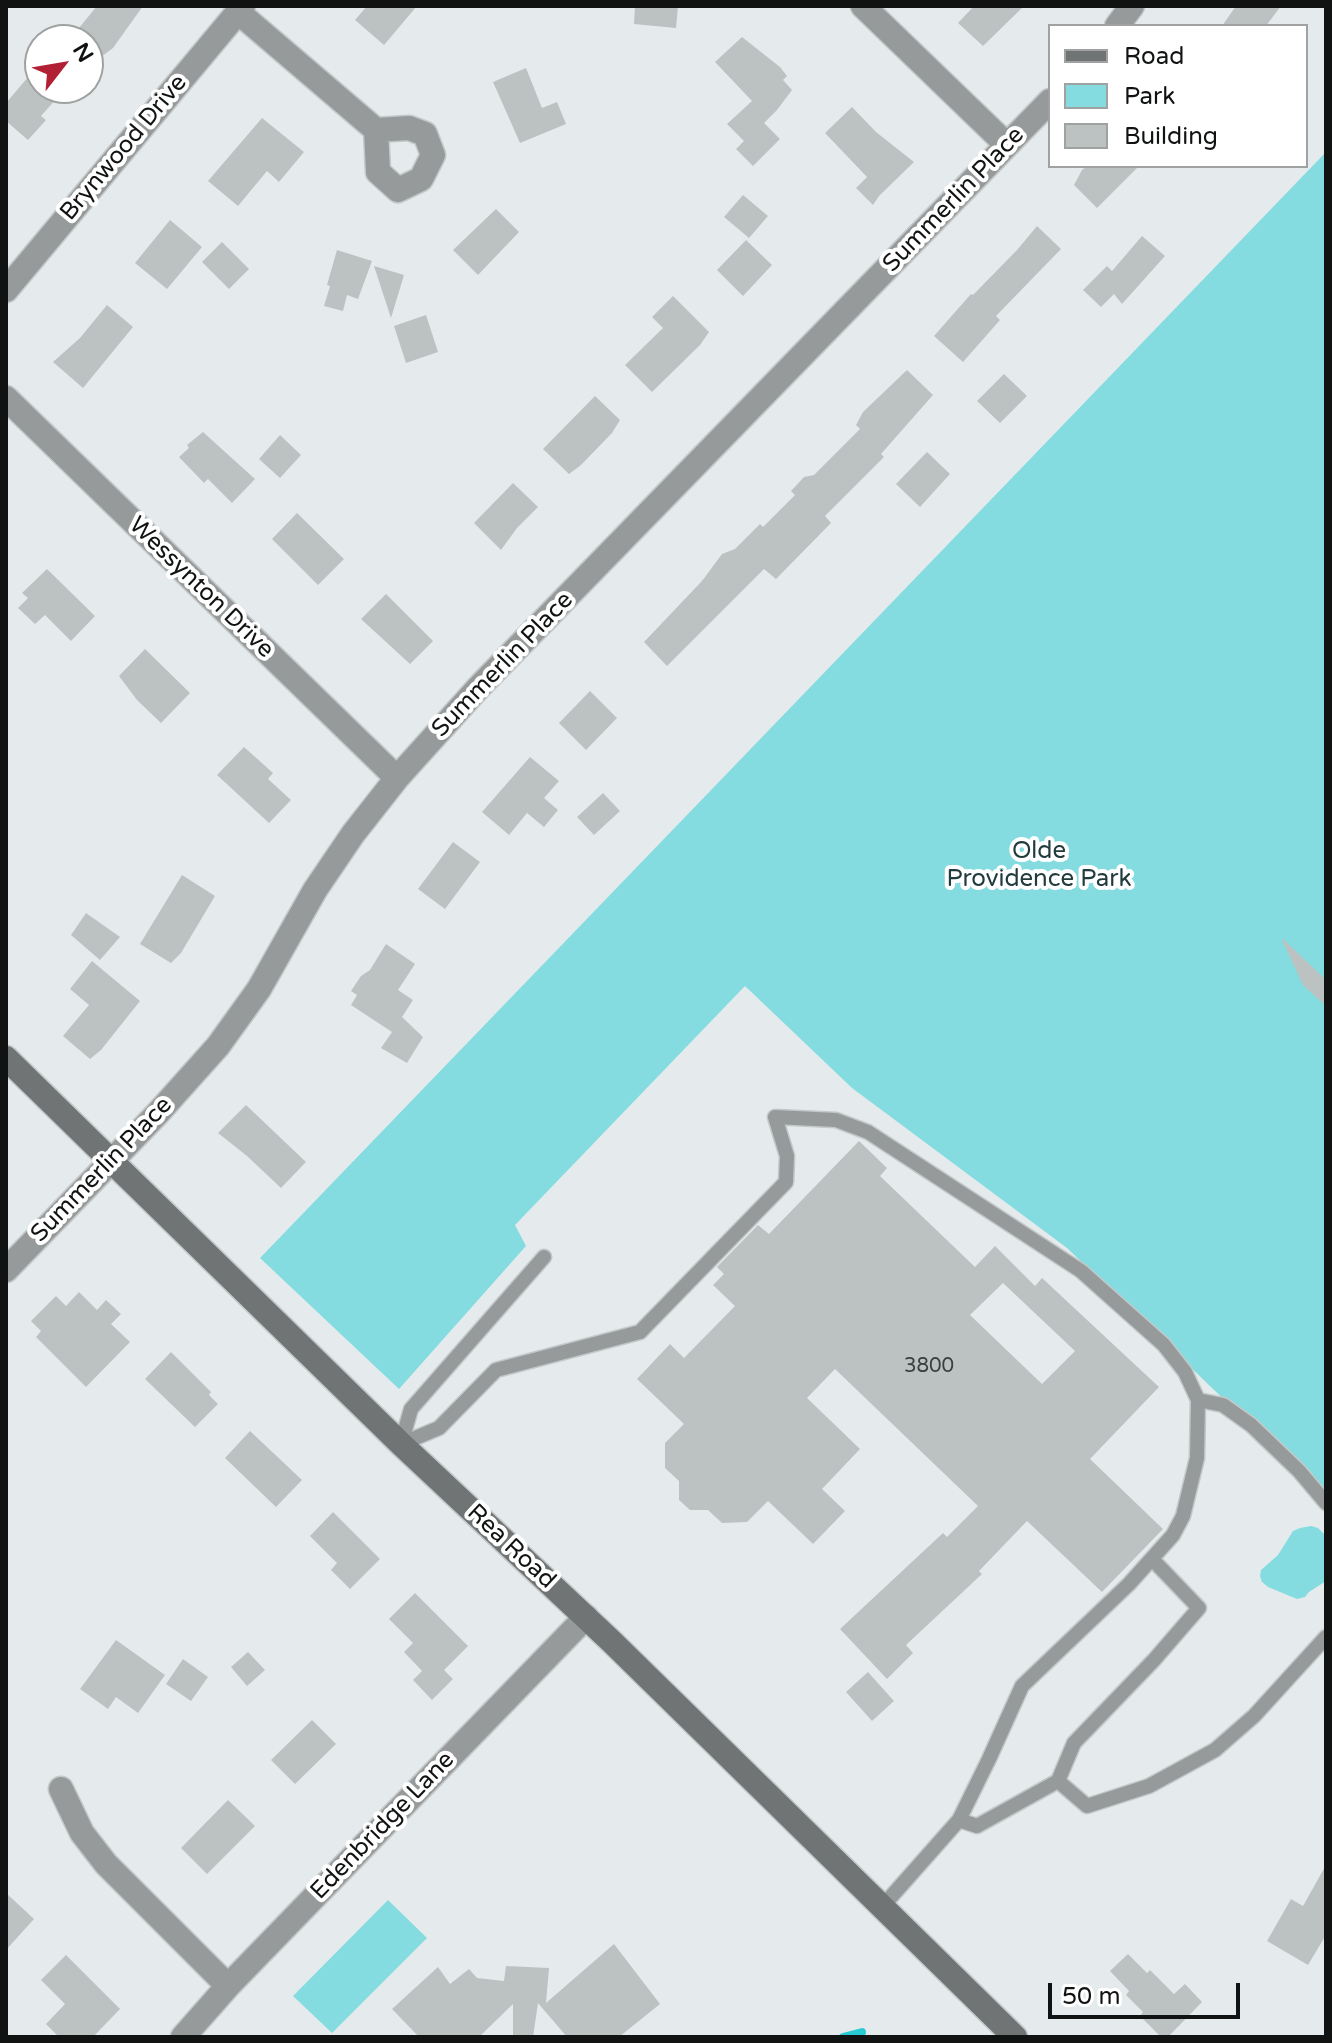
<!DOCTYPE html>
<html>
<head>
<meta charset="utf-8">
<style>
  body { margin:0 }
  #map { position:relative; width:1332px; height:2043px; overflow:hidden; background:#e5ebec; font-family:"Varela Round",sans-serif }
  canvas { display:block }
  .frame { position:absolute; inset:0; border:8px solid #111313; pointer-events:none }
  .legend { position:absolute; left:1048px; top:24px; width:260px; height:144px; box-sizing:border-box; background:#fff; border:2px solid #a0a1a1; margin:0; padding:10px 14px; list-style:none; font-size:24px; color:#111313 }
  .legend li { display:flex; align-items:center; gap:16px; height:40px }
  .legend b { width:40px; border:2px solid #a0a1a1 }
  .north { position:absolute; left:24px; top:24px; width:80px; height:80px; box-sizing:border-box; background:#fff; border:2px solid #a0a1a1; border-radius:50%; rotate:59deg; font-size:22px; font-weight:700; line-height:32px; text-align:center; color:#111313 }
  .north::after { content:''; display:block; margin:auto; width:28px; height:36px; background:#b22035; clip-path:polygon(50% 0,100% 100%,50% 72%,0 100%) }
  .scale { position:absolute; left:1048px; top:1983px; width:192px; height:36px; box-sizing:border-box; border:4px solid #111313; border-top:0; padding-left:10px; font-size:24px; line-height:28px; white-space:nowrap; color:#111313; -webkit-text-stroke:6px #fff; paint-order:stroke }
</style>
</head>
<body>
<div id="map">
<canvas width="1332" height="2043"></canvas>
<div class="frame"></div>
<ul class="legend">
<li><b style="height:10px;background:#707474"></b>Road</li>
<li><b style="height:22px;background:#84dce0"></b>Park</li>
<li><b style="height:22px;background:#bcc2c2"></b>Building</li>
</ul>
<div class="north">N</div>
<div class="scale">50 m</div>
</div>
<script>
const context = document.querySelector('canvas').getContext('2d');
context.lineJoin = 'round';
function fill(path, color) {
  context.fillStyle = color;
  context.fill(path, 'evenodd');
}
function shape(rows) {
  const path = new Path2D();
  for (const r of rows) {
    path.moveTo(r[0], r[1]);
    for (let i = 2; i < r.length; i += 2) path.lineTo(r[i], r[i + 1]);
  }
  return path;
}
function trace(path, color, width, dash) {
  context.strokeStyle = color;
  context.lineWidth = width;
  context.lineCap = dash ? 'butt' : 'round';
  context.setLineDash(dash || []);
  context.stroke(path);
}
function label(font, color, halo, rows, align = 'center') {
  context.font = font + ' "Varela Round",sans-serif';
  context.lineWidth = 8;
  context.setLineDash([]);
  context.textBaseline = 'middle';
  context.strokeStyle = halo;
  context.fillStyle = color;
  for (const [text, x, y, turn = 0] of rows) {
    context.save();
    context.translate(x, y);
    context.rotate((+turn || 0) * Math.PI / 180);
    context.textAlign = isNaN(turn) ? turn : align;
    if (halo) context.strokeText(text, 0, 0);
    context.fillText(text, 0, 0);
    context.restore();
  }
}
fill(shape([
  [1326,152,1326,1498,1067,1248,852,1088,745,986,515,1225,526,1246,399,1389,260,1258],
  [1311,1526,1318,1528,1326,1536,1326,1581,1309,1592,1305,1597,1297,1599,1268,1587,1262,1582,1260,1576,1261,1570,1278,1555,1293,1531,1300,1528],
  [388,1900,427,1938,332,2033,293,1996]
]), '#84dce0');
trace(shape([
  [843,2037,862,2032]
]), '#28cbd3', 8);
fill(shape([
  [97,6,143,6,113,48,101,57,88,46,88,40,81,40,74,34],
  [367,6,417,6,384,45,355,20],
  [635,6,678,6,676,28,634,24],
  [974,6,1024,6,983,46,958,23],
  [1236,6,1281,6,1266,26,1222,26],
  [742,37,780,67,787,76,783,80,792,90,777,110,764,123,780,139,753,166,736,149,744,141,727,124,752,101,715,62],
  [40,63,40,88,66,88,41,116,46,120,28,140,6,121,6,103],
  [526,68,542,108,557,102,566,124,520,143,493,82],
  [852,107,876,132,914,162,879,196,873,205,856,188,867,177,825,133],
  [262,118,304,152,279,182,267,171,238,206,208,181],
  [1087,166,1139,166,1097,208,1074,185,1082,170],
  [743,195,768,216,749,238,724,217],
  [496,209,519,232,478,275,453,250],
  [170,220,202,247,167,289,135,263],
  [1037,226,1061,249,996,316,1000,320,963,362,934,336,971,294,973,295,1017,250],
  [1142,236,1165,256,1122,304,1114,294,1101,307,1083,290,1107,266,1112,271],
  [746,240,772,265,743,296,717,270],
  [222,242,249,269,229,289,202,262],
  [337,250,372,261,358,299,347,295,343,311,324,306,330,286,327,285],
  [374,266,404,275,391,318],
  [673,296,709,332,700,345,652,392,625,365,663,328,652,317],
  [107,305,133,327,83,388,53,362,80,338],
  [426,315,438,352,406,363,394,326],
  [907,370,933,395,881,454,884,457,825,516,831,523,776,579,764,569,667,666,644,642,702,581,722,554,735,549,760,524,763,527,795,495,791,491,804,477,814,475,860,429,856,425,863,412],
  [1004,374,1027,396,1000,423,977,401],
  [595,396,620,420,612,433,581,465,569,474,543,449],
  [203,432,255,479,232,503,208,479,204,483,179,457,189,448,187,445],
  [280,435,301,455,280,478,259,459],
  [927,452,950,474,920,507,896,484],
  [513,483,538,507,517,528,501,550,474,523],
  [297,513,344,559,318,585,272,539],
  [47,569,95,616,71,641,45,615,35,624,18,608,28,598,22,593],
  [386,594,433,641,410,664,361,619],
  [145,649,190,693,161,723,137,700,119,676],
  [590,691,617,718,586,750,559,723],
  [244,747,273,773,268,779,291,800,269,823,217,775],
  [530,757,559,781,544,798,558,810,544,827,527,813,509,835,482,812],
  [603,793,620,811,594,835,577,817],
  [453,842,480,862,445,909,418,889],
  [182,875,215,896,181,953,171,963,140,944],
  [86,913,120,937,100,960,71,935],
  [1283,939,1326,980,1326,1006,1303,985,1282,940],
  [386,944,415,964,398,990,413,1000,402,1017,423,1037,407,1063,381,1048,392,1032,351,1005,357,995,351,991,361,976,370,970],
  [92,961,140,1001,101,1050,90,1059,63,1036,89,1005,70,989],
  [246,1105,306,1162,281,1188,247,1156,218,1133],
  [859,1141,887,1168,880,1176,975,1267,995,1246,1035,1286,1042,1278,1159,1387,1090,1459,1163,1529,1102,1592,1027,1521,979,1571,982,1574,906,1645,913,1653,887,1679,840,1629,943,1533,947,1537,978,1506,835,1369,807,1398,860,1449,822,1489,845,1511,813,1544,768,1501,747,1522,722,1523,708,1510,690,1510,679,1500,679,1481,665,1468,665,1443,684,1424,637,1379,670,1344,684,1358,735,1306,713,1285,724,1274,717,1267,758,1225,769,1234],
  [1003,1283,1075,1351,1042,1384,970,1315],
  [79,1292,97,1310,106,1300,121,1314,111,1324,130,1342,86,1387,36,1337,41,1331,31,1321,56,1296,66,1306],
  [171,1352,211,1392,209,1395,218,1404,195,1427,145,1379],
  [250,1431,302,1480,276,1507,225,1458],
  [333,1512,380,1559,350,1589,331,1570,337,1563,310,1536],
  [415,1593,468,1646,444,1670,453,1679,432,1700,413,1680,422,1671,404,1652,413,1643,389,1619],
  [116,1640,165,1675,138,1713,116,1697,108,1709,80,1689],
  [248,1652,265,1670,247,1686,231,1667],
  [183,1659,208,1677,191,1701,166,1684],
  [868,1672,894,1701,872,1721,846,1692],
  [312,1720,336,1744,295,1784,271,1760],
  [228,1800,255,1826,207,1874,181,1848],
  [1326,1865,1326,1935,1308,1965,1267,1941,1291,1899,1303,1906],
  [6,1893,34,1919,6,1950],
  [614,1944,660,2004,619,2037,567,2037,538,2003,533,2037,513,2037,513,2004,479,2037,419,2037,392,2009,438,1967,450,1984,469,1969,477,1978,504,1981,506,1966,549,1968,546,2003],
  [1128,1954,1147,1973,1150,1970,1174,1994,1185,1984,1202,2002,1168,2037,1161,2037,1140,2016,1143,2012,1126,1995,1129,1991,1110,1971],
  [66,1955,120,2009,93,2037,59,2037,46,2024,65,2004,41,1980]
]), '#bcc2c2');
const lane = shape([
  [1198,1400,1223,1405,1251,1425,1299,1471,1326,1503],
  [401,1444,439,1428,496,1370,640,1332,786,1182,787,1156,775,1117,836,1120,868,1132,1081,1271,1164,1345,1185,1372,1198,1400,1197,1458,1183,1516,1173,1535,1129,1584,1022,1686,989,1759,959,1820,882,1907],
  [401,1444,411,1409,544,1257],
  [1058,1781,1087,1806,1149,1786,1215,1750,1254,1716,1326,1637],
  [959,1820,977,1826,1058,1781,1074,1743,1154,1660,1199,1608,1152,1559]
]);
const street = shape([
  [863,6,1007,145],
  [238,12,376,130,378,172,398,190,421,179,433,155,425,134,409,128,376,130],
  [1117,26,1132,6],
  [6,290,243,6],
  [6,398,397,778],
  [6,1270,158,1113,218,1046,259,989,315,890,353,834,397,778,479,687,1050,101],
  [61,1789,82,1833,106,1864,228,1986],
  [183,2037,228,1986,586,1617]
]);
const secondary = shape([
  [6,1058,401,1444,611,1641,1015,2037]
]);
trace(lane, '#c3c8c9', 17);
trace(street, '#c3c8c9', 27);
trace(secondary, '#c3c8c9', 27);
trace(lane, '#979a9a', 14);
trace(street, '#979a9a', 24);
trace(secondary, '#707474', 24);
label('20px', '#3c3f3f', null, [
  ["3800",929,1367]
]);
label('24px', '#111313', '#fff', [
  ["Brynwood Drive",124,148,-50],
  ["Summerlin Place",954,200,-46],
  ["Wessynton Drive",201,588,44],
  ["Summerlin Place",503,665,-46],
  ["Summerlin Place",102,1170,-46],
  ["Rea Road",511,1547,43],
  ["Edenbridge Lane",383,1826,-46]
]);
label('24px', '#223b3c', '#fff', [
  ["Olde",1039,852],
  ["Providence Park",1039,880]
]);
</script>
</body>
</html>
